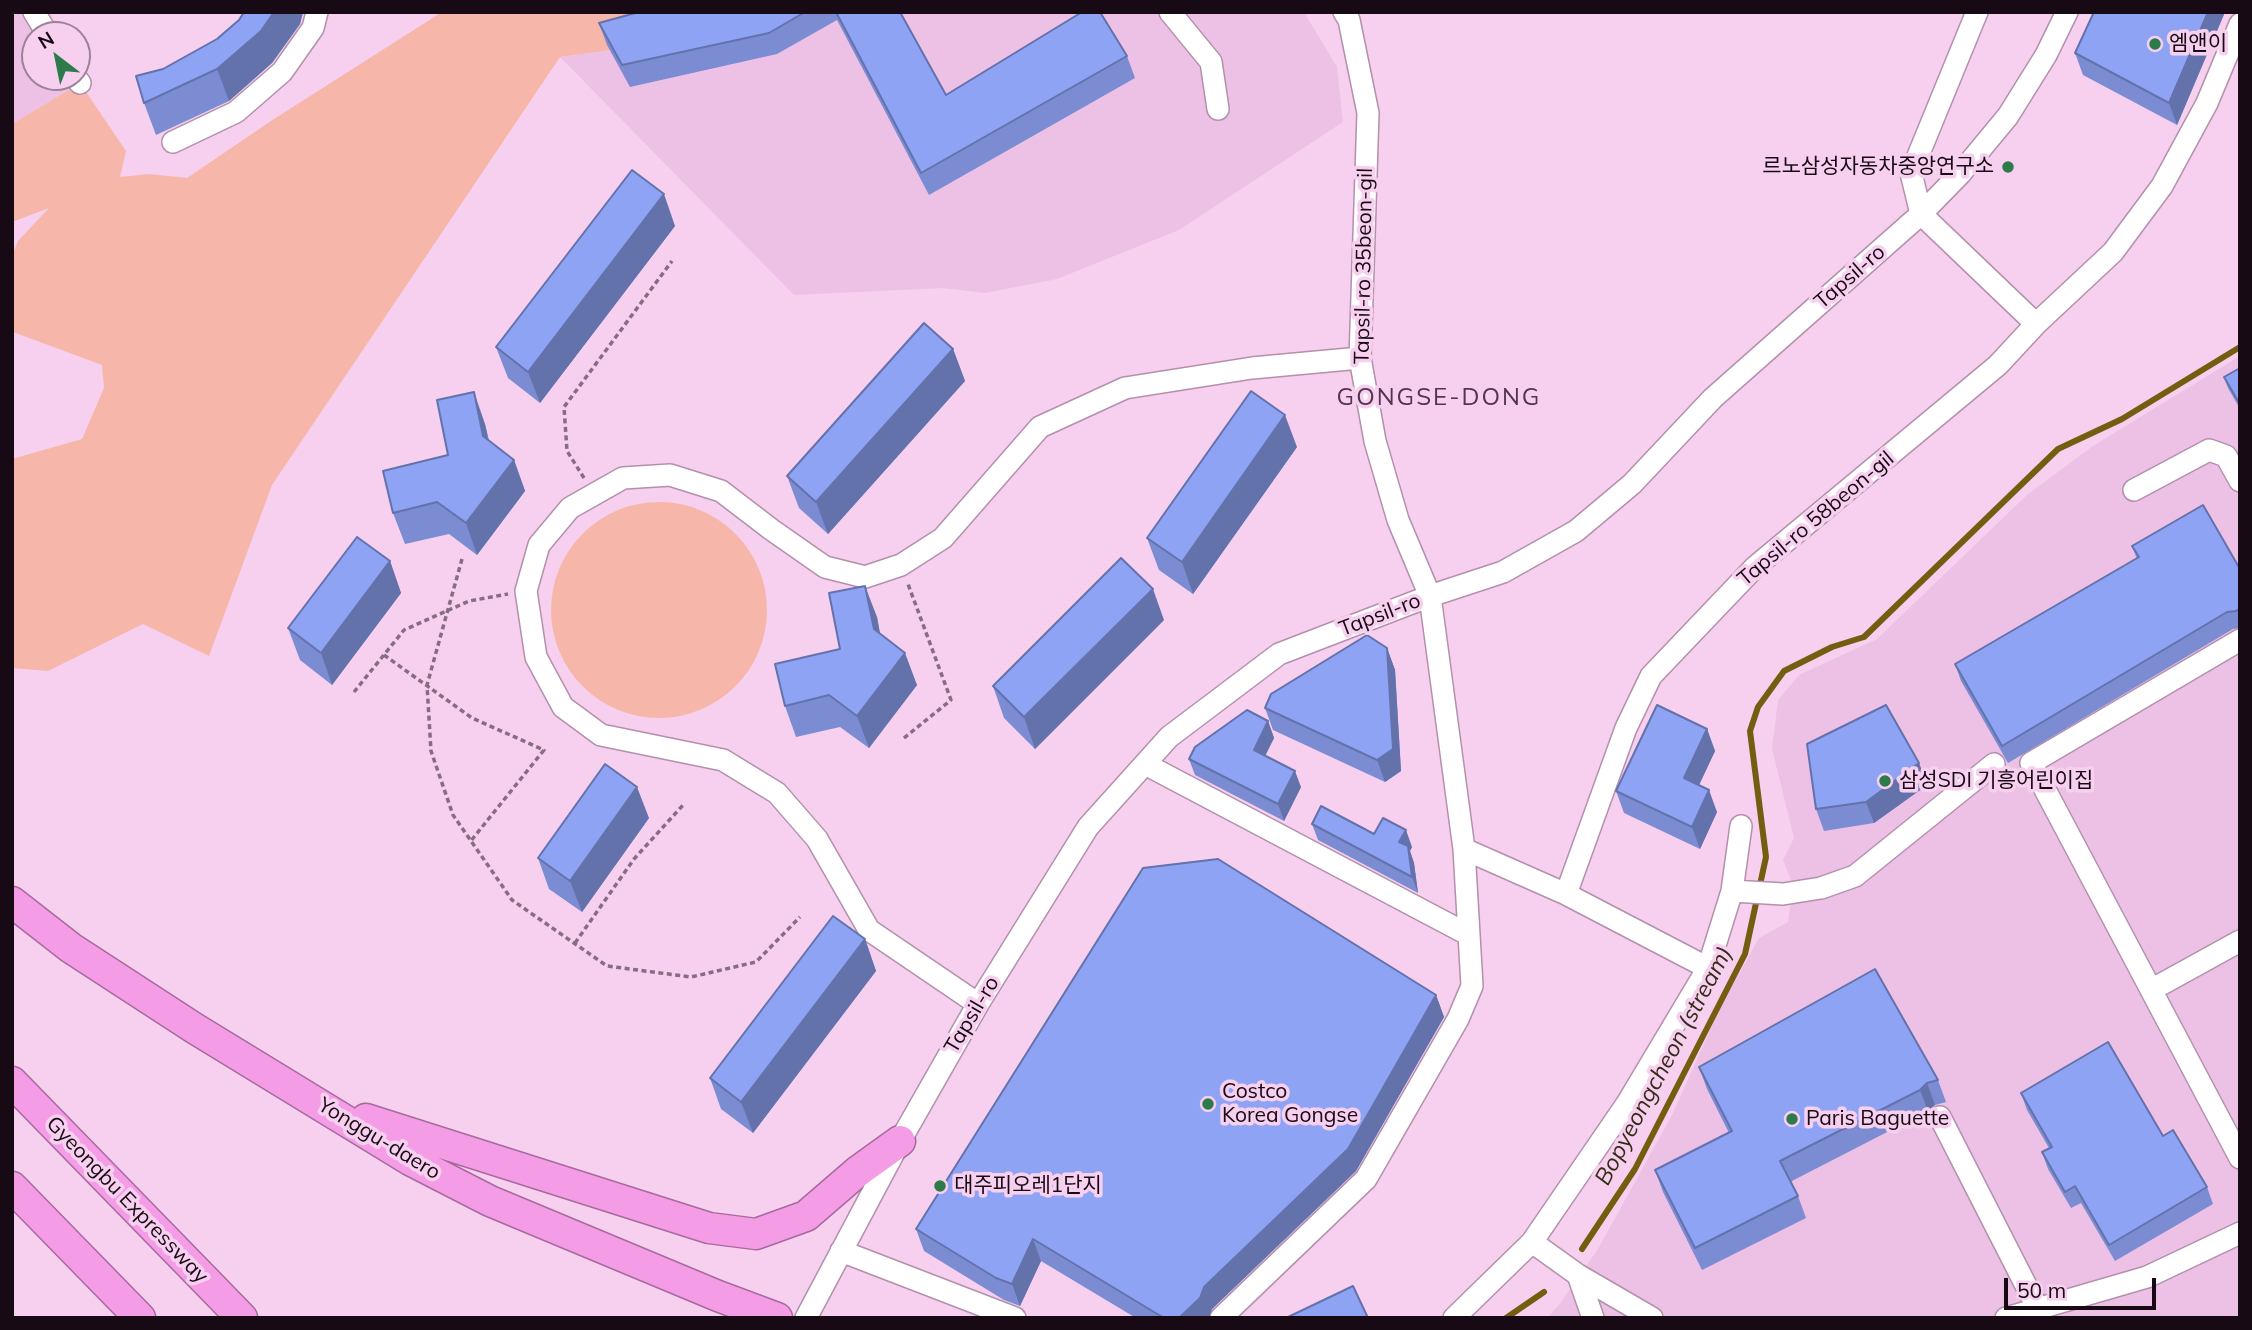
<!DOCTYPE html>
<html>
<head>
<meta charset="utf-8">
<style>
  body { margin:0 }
  #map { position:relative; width:2252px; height:1330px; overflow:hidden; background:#f6d0ee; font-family:Mulish,sans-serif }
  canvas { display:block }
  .frame { position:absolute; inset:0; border:14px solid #170a15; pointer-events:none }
  .north { position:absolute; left:21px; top:21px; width:70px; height:70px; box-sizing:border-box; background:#f6d0ee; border:2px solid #9d8197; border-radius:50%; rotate:328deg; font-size:19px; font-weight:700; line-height:28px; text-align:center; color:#170a15 }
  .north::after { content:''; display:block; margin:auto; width:24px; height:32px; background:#2d7b4a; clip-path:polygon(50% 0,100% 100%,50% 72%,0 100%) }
  .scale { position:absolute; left:2004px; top:1278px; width:152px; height:32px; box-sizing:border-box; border:4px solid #170a15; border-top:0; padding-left:9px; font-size:21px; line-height:24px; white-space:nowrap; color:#170a15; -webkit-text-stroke:5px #f6d0ee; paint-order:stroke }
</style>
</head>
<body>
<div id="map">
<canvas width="2252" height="1330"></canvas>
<div class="frame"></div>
<div class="north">N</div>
<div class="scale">50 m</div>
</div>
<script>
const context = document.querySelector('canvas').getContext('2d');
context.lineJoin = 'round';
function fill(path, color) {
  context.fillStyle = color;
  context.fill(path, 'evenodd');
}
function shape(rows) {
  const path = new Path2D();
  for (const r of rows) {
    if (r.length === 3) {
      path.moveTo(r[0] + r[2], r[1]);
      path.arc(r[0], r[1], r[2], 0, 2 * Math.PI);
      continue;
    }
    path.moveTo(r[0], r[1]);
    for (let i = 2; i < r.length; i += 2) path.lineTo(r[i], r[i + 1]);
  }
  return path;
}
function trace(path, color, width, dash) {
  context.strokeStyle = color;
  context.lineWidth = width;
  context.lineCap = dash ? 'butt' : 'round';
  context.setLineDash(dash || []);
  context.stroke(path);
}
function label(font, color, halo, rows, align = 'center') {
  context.font = font + ' Mulish,"Noto Sans KR",sans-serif';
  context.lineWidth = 7;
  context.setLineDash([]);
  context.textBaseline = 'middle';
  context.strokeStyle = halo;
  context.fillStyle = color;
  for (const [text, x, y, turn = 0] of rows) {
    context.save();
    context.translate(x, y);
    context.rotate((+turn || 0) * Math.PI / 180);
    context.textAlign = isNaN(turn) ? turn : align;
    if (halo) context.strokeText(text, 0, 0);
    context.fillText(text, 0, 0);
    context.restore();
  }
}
fill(shape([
  [12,12,34,12,48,35,35,35,35,77,75,77,80,83,12,124],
  [645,12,1304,12,1337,67,1343,122,1179,230,1057,279,985,293,943,288,794,295,560,57,619,49],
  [2240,356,2240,1318,1547,1318,1559,1305,1598,1249,1672,1115,1721,1006,1759,938,1788,922,1793,885,1783,860,1794,838,1772,749,1778,700,1799,675,1877,639,2028,494,2093,446]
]), '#edc1e5');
fill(shape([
  [442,12,645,12,619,49,560,57,272,485,209,656,143,624,48,671,12,668,12,459,82,439,104,388,102,365,13,332,12,256,18,241,49,208,12,222,12,124,80,83,126,151,120,177,149,174,187,178,274,119],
  [659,610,108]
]), '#f6b7aa');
trace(shape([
  [1582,1249,1635,1169,1745,954,1766,857,1750,731,1758,707,1784,671,1832,647,1864,637,2058,449,2122,419,2240,347],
  [1506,1318,1544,1292]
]), '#745d11', 6);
const minor = shape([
  [34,12,48,35],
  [1170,12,1211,62,1218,109],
  [1344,12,1349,20,1368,113,1360,358,1375,441,1398,520,1430,596,1464,849,1566,894,1708,968],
  [1977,12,1911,173,1921,214,2036,324,2113,252,2162,186,2207,103,2240,24],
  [75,77,80,83],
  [173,142,236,112,282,72,313,28,317,12],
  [2134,490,2209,450,2226,456,2240,481],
  [2240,640,2031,763,2240,1158],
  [1145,764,1469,935],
  [1732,891,1783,894,1821,888,1855,876,1994,764],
  [1566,894,1626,728,1651,676,1755,567,1998,365,2036,324],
  [2151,990,2240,941],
  [978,1004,869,930,817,839,777,793,723,760,601,735,563,707,536,657,526,591,539,545,570,508,623,478,670,475,721,491,772,530,825,567,865,577,901,565,943,538,1040,427,1125,388,1252,368,1360,358],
  [1940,1117,2038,1309],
  [1532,1242,1578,1275,1652,1318],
  [841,1251,1015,1318],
  [1578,1275,1593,1318],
  [806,1318,900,1141,978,1004,1088,827,1169,737,1279,654,1430,596,1503,572,1576,531,1632,484,1713,398,1921,214,1960,174,2008,116,2046,55,2067,12],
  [1221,1318,1366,1179,1458,1019,1472,986,1464,849],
  [1454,1318,1532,1242,1628,1102,1708,968,1732,891,1741,826],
  [2006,1318,2147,1277,2240,1233]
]);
const highway = shape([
  [12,902,71,948,194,1028,410,1160,490,1201,718,1296,777,1318],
  [12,1082,242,1318],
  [366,1119,709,1228,756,1234,806,1216,857,1172,900,1141],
  [12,1187,140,1318]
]);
trace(minor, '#b390ac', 24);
trace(highway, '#a76a9d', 33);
trace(shape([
  [584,478,567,451,564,407,672,261],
  [462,559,427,685,431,751,453,815,512,900,607,966,691,977,756,962,800,917],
  [384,655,472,718,544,750,470,842],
  [354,692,404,630,469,601,508,594],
  [904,738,951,700,908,584],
  [575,943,634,859,684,804]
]), '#876d82', 3.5, [5, 3.5]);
trace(minor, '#fff', 21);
trace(highway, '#f49de6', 30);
fill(shape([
  [244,12,303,12,300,24,272,63,229,101,156,135,144,103,163,69,217,39,239,20],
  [639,12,900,12,946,95,1127,56,1135,78,929,195,837,20,777,54,630,87,607,45,599,23],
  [2094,12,2225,12,2177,125,2083,75,2075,53],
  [675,226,540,403,508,378,496,347],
  [953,349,965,381,828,534,799,508,787,476],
  [2240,368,2240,409,2228,388,2224,377],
  [485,424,489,440,514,460,525,491,477,555,449,534,405,544,393,513,448,455],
  [1297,447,1193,594,1159,570,1147,538],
  [2132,546,2240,569,2240,628,2233,629,2008,763,1961,681,1955,664,2137,559],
  [390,561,401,593,332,685,300,660,288,628],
  [877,617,880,634,917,685,869,748,840,727,796,737,785,706,840,649],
  [1164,620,1035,749,1004,718,993,686],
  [1387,648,1395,670,1401,771,1385,782,1273,730,1265,708],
  [1268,721,1274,738,1265,756,1301,787,1284,821,1195,775,1189,759],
  [1707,729,1715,751,1699,785,1717,812,1700,849,1624,813,1616,791],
  [1919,763,1927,785,1874,823,1824,831,1816,809],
  [649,818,582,912,549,889,538,858],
  [1312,824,1374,834,1412,847,1410,851,1414,863,1418,893,1318,840],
  [865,939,876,971,753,1133,721,1109,710,1078],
  [1436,995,1444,1017,1356,1171,1212,1309,1209,1318,1136,1318,1041,1261,1020,1306,1004,1300,924,1251,916,1229],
  [1699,1067,1938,1080,1946,1102,1935,1105,1928,1111,1790,1182,1798,1196,1806,1218,1702,1270,1663,1192,1655,1170,1729,1133,1707,1089],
  [2021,1093,2163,1136,2207,1187,2213,1204,2115,1261,2081,1203,2071,1208,2048,1169,2042,1152,2049,1148,2027,1110]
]), '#7b8cd3');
fill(shape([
  [274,12,303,12,300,24,272,63,229,101,217,69],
  [2208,12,2225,12,2177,125,2169,103],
  [664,194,675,226,540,403,528,372],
  [953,349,965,381,828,534,816,502],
  [474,392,485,424,494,468,483,436],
  [1285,415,1297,447,1193,594,1182,562],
  [514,460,525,491,477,555,466,523],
  [390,561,401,593,332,685,321,653],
  [865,586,877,617,885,661,874,629],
  [1153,589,1164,620,1035,749,1024,717],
  [1387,648,1395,670,1401,771,1385,782,1377,760],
  [905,653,917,685,869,748,857,716],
  [1268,721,1274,738,1260,766,1254,750],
  [1707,729,1715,751,1692,800,1684,778],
  [1919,763,1927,785,1874,823,1866,802],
  [1295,771,1301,787,1284,821,1278,804],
  [637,787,649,818,582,912,570,881],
  [1709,790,1717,812,1700,849,1692,827],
  [1406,830,1412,847,1410,851,1414,863,1418,893,1399,842],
  [865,939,876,971,753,1133,741,1102],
  [1436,995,1444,1017,1356,1171,1212,1309,1209,1318,1179,1318],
  [1927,1083,1935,1105,1928,1111,1920,1090],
  [1033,1239,1041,1261,1020,1306,1012,1284]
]), '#6472ac');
const building = shape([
  [244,12,274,12,261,31,217,69,144,103,136,76,163,69,217,39,239,20,244,12],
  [639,12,805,12,769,33,622,65,599,23,639,12],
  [836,12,900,12,946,95,1082,12,1100,12,1127,56,921,173,836,12],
  [2094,12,2208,12,2169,103,2075,53,2094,12],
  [632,170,664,194,528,372,496,347,632,170],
  [924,323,953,349,816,502,787,476,924,323],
  [2240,368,2240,400,2238,401,2224,377,2240,368],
  [1251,391,1285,415,1182,562,1147,538,1251,391],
  [474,392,483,436,514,460,466,523,437,502,393,513,383,471,448,455,437,400,474,392],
  [2203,505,2240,569,2240,608,2236,611,2227,612,2002,746,1955,664,2139,557,2132,546,2203,505],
  [357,537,390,561,321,653,288,628,357,537],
  [1121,558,1153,589,1024,717,993,686,1121,558],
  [865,586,874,629,905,653,857,716,829,695,785,706,775,664,840,649,829,593,865,586],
  [1367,635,1387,648,1393,749,1377,760,1265,708,1271,694,1367,635],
  [1657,705,1707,729,1684,778,1709,790,1692,827,1616,791,1657,705],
  [1886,705,1919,763,1866,802,1816,809,1807,744,1886,705],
  [1247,710,1268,721,1254,750,1295,771,1278,804,1189,759,1195,747,1247,710],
  [605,764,637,787,570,881,538,858,605,764],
  [1321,806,1374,834,1383,818,1406,830,1399,842,1408,846,1412,877,1312,824,1321,806],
  [1218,859,1436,995,1348,1149,1204,1287,1200,1298,1179,1318,1164,1318,1033,1239,1012,1284,996,1278,916,1229,1143,868,1218,859],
  [833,916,865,939,741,1102,710,1078,833,916],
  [1875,969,1938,1080,1927,1083,1920,1090,1780,1161,1798,1196,1695,1248,1655,1170,1732,1131,1699,1067,1875,969],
  [2108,1042,2163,1136,2173,1130,2207,1187,2109,1245,2075,1186,2065,1192,2054,1173,2042,1152,2052,1147,2021,1093,2108,1042],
  [1353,1286,1368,1318,1286,1318,1353,1286]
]);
fill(building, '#8fa3f5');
trace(building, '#6472ac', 2);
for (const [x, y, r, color] of [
  [2155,44,7,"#2d7b4a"],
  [2008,167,7,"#2d7b4a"],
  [1885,781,7,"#2d7b4a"],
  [1208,1104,7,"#2d7b4a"],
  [1792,1119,7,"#2d7b4a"],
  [940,1186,7,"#2d7b4a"]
]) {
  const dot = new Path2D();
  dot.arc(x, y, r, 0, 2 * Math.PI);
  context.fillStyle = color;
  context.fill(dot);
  trace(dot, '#f6d0ee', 2.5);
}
label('21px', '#170a15', '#f6d0ee', [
  ["엠앤이",2169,44],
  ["르노삼성자동차중앙연구소",1994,167,"right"],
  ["삼성SDI 기흥어린이집",1899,781],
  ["Costco",1222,1092],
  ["Korea Gongse",1222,1116],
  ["Paris Baguette",1806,1119],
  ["대주피오레1단지",954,1186]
], 'left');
label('21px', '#170a15', '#f6d0ee', [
  ["Tapsil-ro 35beon-gil",1364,266,-89],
  ["Tapsil-ro",1850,277,-41],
  ["Tapsil-ro 58beon-gil",1816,519,-40],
  ["Tapsil-ro",1380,615,-21],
  ["Tapsil-ro",972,1015,-59],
  ["Yonggu-daero",379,1139,31],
  ["Gyeongbu Expressway",127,1200,46]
]);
label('italic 23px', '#332d17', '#f6d0ee', [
  ["Bopyeongcheon (stream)",1664,1066,-62]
]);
context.letterSpacing = '2px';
label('24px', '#53354e', '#f6d0ee', [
  ["GONGSE-DONG",1439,398]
]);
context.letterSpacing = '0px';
</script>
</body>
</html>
